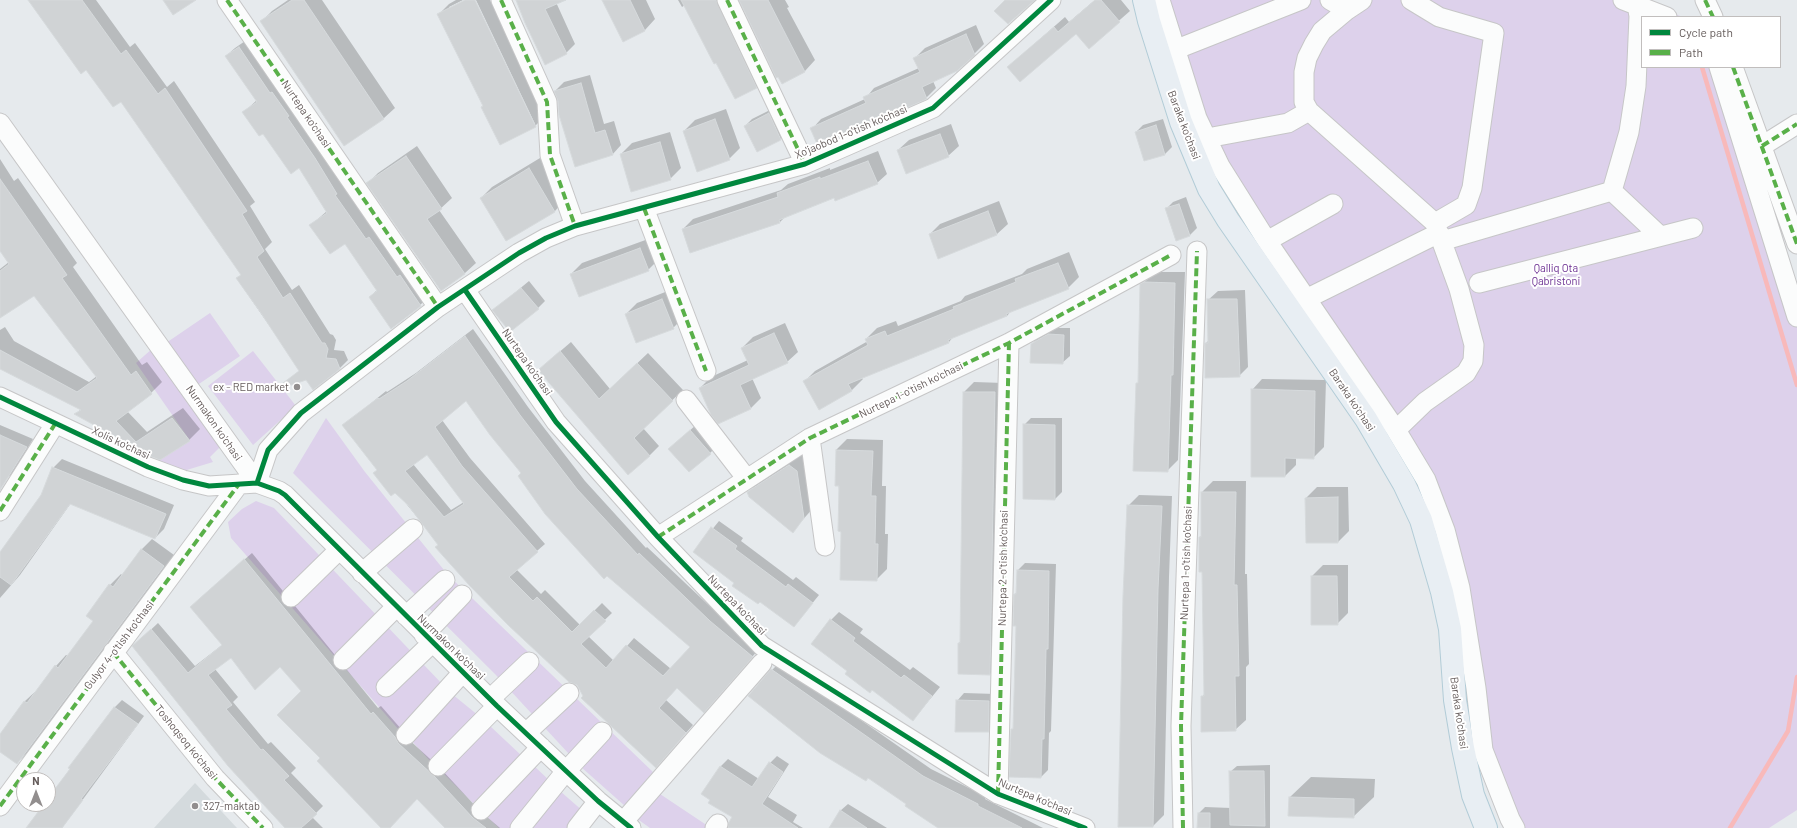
<!DOCTYPE html>
<html>
<head>
<meta charset="utf-8">
<style>
  body { margin:0 }
  #map { position:relative; width:1797px; height:828px; overflow:hidden; background:#e6eaed; font-family:Barlow,sans-serif }
  canvas { display:block }
  .legend { position:absolute; left:1641px; top:16px; width:140px; height:52px; box-sizing:border-box; background:#fff; border:1px solid #c1bebd; margin:0; padding:5px 7px; list-style:none; font-size:12px; color:#655c5b }
  .legend li { display:flex; align-items:center; gap:8px; height:20px }
  .legend b { width:20px; border:1px solid #c1bebd }
  .north { position:absolute; left:16px; top:772px; width:40px; height:40px; box-sizing:border-box; background:#fff; border:1px solid #c1bebd; border-radius:50%; rotate:0deg; font-size:11px; font-weight:700; line-height:16px; text-align:center; color:#655c5b }
  .north::after { content:''; display:block; margin:auto; width:14px; height:18px; background:#928e8e; clip-path:polygon(50% 0,100% 100%,50% 72%,0 100%) }
</style>
</head>
<body>
<div id="map">
<canvas width="1797" height="828"></canvas>
<ul class="legend">
<li><b style="height:5px;background:#00873e"></b>Cycle path</li>
<li><b style="height:5px;background:#59b049"></b>Path</li>
</ul>
<div class="north">N</div>
</div>
<script>
const context = document.querySelector('canvas').getContext('2d');
context.lineJoin = 'round';
function fill(path, color) {
  context.fillStyle = color;
  context.fill(path, 'evenodd');
}
function shape(rows) {
  const path = new Path2D();
  for (const r of rows) {
    path.moveTo(r[0], r[1]);
    for (let i = 2; i < r.length; i += 2) path.lineTo(r[i], r[i + 1]);
  }
  return path;
}
function trace(path, color, width, dash) {
  context.strokeStyle = color;
  context.lineWidth = width;
  context.lineCap = dash ? 'butt' : 'round';
  context.setLineDash(dash || []);
  context.stroke(path);
}
function label(font, color, halo, rows, align = 'center') {
  context.font = font + ' Barlow,sans-serif';
  context.lineWidth = 4;
  context.setLineDash([]);
  context.textBaseline = 'middle';
  context.strokeStyle = halo;
  context.fillStyle = color;
  for (const [text, x, y, turn = 0] of rows) {
    context.save();
    context.translate(x, y);
    context.rotate((+turn || 0) * Math.PI / 180);
    context.textAlign = isNaN(turn) ? turn : align;
    if (halo) context.strokeText(text, 0, 0);
    context.fillText(text, 0, 0);
    context.restore();
  }
}
fill(shape([
  [195,783,237,828,154,828]
]), '#d4dadd');
fill(shape([
  [1157,0,1636,0,1683,17,1642,17,1642,67,1724,67,1797,297,1797,810,1769,828,1510,828,1470,691,1421,481,1232,196],
  [210,313,240,356,196,386,166,343],
  [153,348,222,445,210,457,213,462,180,472,155,462,189,439,136,363],
  [253,351,296,406,253,445,208,386],
  [326,418,365,472,448,575,653,772,625,806,581,767,495,674,293,473],
  [256,501,274,508,446,688,400,731,231,538,228,522,242,509],
  [452,694,479,716,431,762,410,739],
  [490,726,522,756,473,803,444,774],
  [532,764,552,783,512,828,499,828,485,815],
  [560,791,584,812,571,828,530,828],
  [657,792,711,828,650,828,636,818]
]), '#ddd1eb');
fill(shape([
  [30,0,96,0,130,47,135,43,167,87,174,81,255,202,250,206,272,242,265,249,292,290,299,285,330,334,333,335,336,340,334,350,344,351,348,360,340,368,313,388,306,379,280,387,300,370,237,279,242,274,121,101,87,69],
  [288,0,322,0,395,108,384,118,345,145,261,22,272,11],
  [456,0,463,0,449,7,449,9,467,0,473,0,533,124,535,124,476,0,490,0,546,115,535,126,484,106,438,15,449,4],
  [517,0,555,0,575,44,566,53],
  [603,0,646,0,655,19,645,30,623,40],
  [678,0,727,0,765,79,756,87,685,5,682,7],
  [739,0,785,0,789,7,787,8,815,60,805,71,782,83],
  [1095,0,1121,0,1130,11,1089,47,1076,32,1008,67,1065,17,1069,22],
  [976,25,984,44,974,54,933,81,936,88,926,98,812,129,821,119,865,99,874,88,919,68,915,58,925,48],
  [248,39,429,297,420,305,370,297,378,289,346,242,311,225,327,211,299,167,244,112,257,100,226,56,235,48],
  [590,75,604,124,614,121,621,145,612,155,559,101,555,91,564,82],
  [776,107,788,132,781,139,757,150,745,126,752,119],
  [726,109,740,148,729,159,684,131,695,120],
  [1163,119,1172,147,1165,154,1136,132,1143,125],
  [951,124,959,146,948,156,898,150,909,140],
  [670,132,681,168,670,179,621,154,632,143],
  [417,146,452,198,439,210,476,263,465,273,441,290,368,183,378,173],
  [878,151,887,174,877,183,834,197,786,216,780,222,690,252,683,229,693,219,781,190,788,184,830,168,830,170],
  [540,158,565,200,555,211,507,240,481,198,492,187],
  [0,159,14,181,18,178,77,263,73,267,142,365,147,362,162,382,151,393,127,411,147,432,183,408,200,429,189,440,160,458,76,414,81,409,0,368,0,330,5,327,14,341,89,382,97,376,34,295,0,310,0,269,9,262,0,249],
  [1186,197,1197,228,1189,236,1166,209,1173,202],
  [999,201,1008,224,997,234,939,257,930,234,940,224],
  [651,238,659,259,648,270,571,274,582,263],
  [1069,252,1079,277,1068,288,1011,311,1007,316,954,336,949,342,861,377,863,379,852,390,819,408,804,382,815,371,868,341,866,339,877,328,896,321,898,326,961,301,965,296,1022,274,1027,269],
  [1156,272,1185,272,1178,460,1167,471,1137,384,1139,381,1141,285],
  [529,281,545,301,538,308,494,310],
  [673,289,684,317,673,328,626,314,637,303],
  [1245,290,1248,367,1239,376,1206,377,1206,343,1209,340,1208,300,1218,291],
  [785,323,798,352,787,362,752,378,761,398,751,408,700,388,711,377,748,360,742,348,753,337],
  [1056,328,1070,328,1070,356,1062,363,1032,344,1039,337],
  [473,329,528,407,585,481,646,548,647,547,717,613,759,649,711,704,678,687,666,700,693,725,663,759,584,696,577,684,439,544,343,426,386,391,387,392,416,373],
  [466,399,522,473,692,647,671,669,634,638,614,661,588,636,612,613,602,603,580,625,545,590,541,594,516,569,545,544,470,458,442,420],
  [427,454,464,502,451,510,413,464],
  [571,342,610,389,648,353,683,390,643,428,659,446,649,456,550,360],
  [1262,379,1326,380,1324,447,1313,458,1296,457,1296,465,1285,476,1252,390],
  [974,382,1004,383,999,664,990,674,959,673,959,643,961,641,964,392],
  [1031,418,1062,418,1062,492,1055,499,1024,425],
  [697,424,717,446,710,453,677,442],
  [0,425,33,439,14,472,6,479,0,476],
  [847,439,883,440,882,486,886,486,885,534,888,534,887,569,876,580,842,531,836,450],
  [800,455,808,460,814,507,793,531,748,492,759,482],
  [62,459,174,505,164,529,155,538,71,503,20,575,0,598,0,553,41,496,53,468],
  [1213,481,1246,481,1245,574,1247,574,1249,664,1246,667,1246,720,1235,730,1202,697,1205,693,1203,571,1200,537,1202,535,1202,492],
  [1317,487,1348,487,1349,531,1338,542,1306,498],
  [1139,495,1172,496,1169,577,1164,815,1153,826,1128,506],
  [719,521,743,538,741,541,793,580,796,577,819,595,794,626,694,552],
  [152,539,174,555,28,752,17,763,0,751,0,736,25,701,36,691,37,691,56,666,66,655,68,656,94,621,110,585,121,574,122,575,141,550],
  [252,553,378,708,381,706,402,730,405,736,441,769,480,811,500,828,446,828,417,798,388,828,382,828,321,758,302,691,281,666,232,656,215,669,238,697,233,702,268,744,271,742,296,768,291,773,323,806,312,817,323,828,287,828,141,639,158,623,195,666,222,645,198,600],
  [1025,563,1056,564,1051,731,1049,733,1048,770,1041,777,1012,730,1014,727,1017,625,1015,594,1017,592,1018,570],
  [1323,565,1348,565,1348,613,1337,624,1312,576],
  [839,612,863,629,860,633,910,670,913,667,940,687,913,720,848,671,831,620],
  [779,663,931,769,985,796,985,799,1043,828,940,828,908,804,772,670],
  [964,693,996,694,995,724,988,731,957,701],
  [122,700,144,716,62,828,27,828,44,804,48,804,48,799,115,707],
  [777,756,789,764,768,797,797,815,793,822,803,828,734,828,733,817,703,793,721,766,728,759,759,779,770,763],
  [1270,765,1270,828,1198,828,1199,813,1205,807,1231,808,1230,772,1237,766],
  [1311,777,1375,779,1374,797,1353,817,1290,797],
  [848,804,887,828,830,828,840,811]
]), '#0003');
trace(shape([
  [1702,67,1797,385],
  [1730,828,1788,731,1797,677]
]), '#f8b9ba', 4.5);
const building = shape([
  [28,0,82,0,121,54,126,50,158,94,165,88,247,211,242,214,264,251,257,257,283,298,290,293,322,343,325,343,328,349,326,358,336,359,340,369,313,390,306,380,280,389,279,386,299,371,261,313,236,278,241,275,121,102,113,107,86,70,81,74,28,0],
  [163,0,196,0,173,15,163,0],
  [292,0,304,0,384,119,344,146,260,21,292,0],
  [465,0,475,0,536,127,500,145,481,107,483,106,437,14,465,0],
  [516,0,566,0,545,9,567,54,545,65,525,23,516,0],
  [602,0,630,0,645,31,623,42,602,0],
  [681,0,716,0,757,88,735,99,716,63,714,64,681,0],
  [739,0,768,0,805,72,782,84,778,77,776,78,739,0],
  [1005,0,1035,0,1008,24,994,11,1005,0],
  [1095,0,1101,0,1120,22,1089,49,1076,34,1020,82,1007,67,1054,27,1058,32,1095,0],
  [966,34,975,55,957,71,922,87,927,99,818,146,810,128,866,103,863,97,920,72,913,58,966,34],
  [239,47,270,93,272,92,289,116,287,117,315,158,337,194,335,195,366,239,369,237,397,277,400,275,421,306,391,329,369,297,377,291,345,244,330,254,309,225,327,213,299,168,291,174,263,134,259,136,242,112,257,102,225,56,239,47],
  [581,83,595,133,605,130,613,155,575,167,559,115,558,101,554,91,581,83],
  [769,113,781,140,757,152,744,126,769,113],
  [715,119,730,160,697,172,683,131,715,119],
  [1156,125,1165,155,1144,161,1135,132,1156,125],
  [940,134,949,157,906,174,897,150,940,134],
  [660,142,671,180,631,192,620,154,660,142],
  [406,156,442,209,427,219,465,274,441,291,366,183,406,156],
  [868,161,878,184,835,201,834,198,779,220,780,223,690,253,682,229,778,197,777,193,820,177,820,179,868,161],
  [529,168,555,212,506,241,480,198,529,168],
  [0,179,67,275,62,278,131,375,136,371,152,394,116,421,136,442,172,418,190,441,160,460,152,457,74,414,81,410,0,369,0,350,77,392,97,378,34,296,0,318,0,271,9,264,0,251,0,179],
  [1179,204,1190,236,1176,241,1165,208,1179,204],
  [988,211,997,235,938,259,929,234,988,211],
  [640,248,649,271,579,297,570,274,640,248],
  [1058,263,1069,289,1006,314,1007,316,948,340,949,343,848,384,852,391,819,410,803,381,868,345,865,339,885,331,887,336,954,309,953,307,1016,282,1015,279,1058,263],
  [1144,282,1175,283,1173,375,1171,375,1168,472,1133,471,1136,383,1138,383,1140,284,1144,282],
  [521,288,539,309,510,332,492,310,521,288],
  [662,299,674,329,636,343,625,314,662,299],
  [1207,299,1237,299,1240,377,1205,378,1205,343,1208,343,1207,299],
  [774,333,788,363,740,385,751,409,718,424,711,415,699,388,749,365,741,348,774,333],
  [1048,334,1064,335,1063,364,1030,363,1031,344,1048,334],
  [465,336,520,415,577,489,638,555,639,553,710,621,753,657,704,713,677,688,659,708,686,733,656,768,581,698,583,696,577,685,569,682,508,625,469,585,435,547,438,545,408,505,395,493,391,496,373,473,377,470,342,425,378,398,379,399,407,381,465,336],
  [466,401,490,435,521,473,518,476,545,514,604,579,607,576,690,647,663,676,626,645,606,668,581,644,606,621,594,610,572,632,537,597,533,601,509,577,538,552,462,466,435,427,466,401],
  [427,455,464,504,444,517,405,471,427,455],
  [560,351,599,399,637,363,673,401,634,438,650,456,628,475,538,370,560,351],
  [1251,389,1315,391,1314,459,1285,458,1285,477,1251,477,1251,389],
  [963,392,995,392,990,675,958,674,958,643,960,643,963,392],
  [1023,424,1055,425,1055,500,1023,499,1023,424],
  [690,430,711,454,689,472,668,449,690,430],
  [0,435,27,447,0,490,0,435],
  [836,450,873,451,871,496,876,496,875,544,878,544,877,581,840,580,841,532,838,531,839,486,835,486,836,450],
  [789,465,797,471,804,518,793,533,749,497,747,492,789,465],
  [52,467,166,514,155,539,70,504,11,585,0,577,0,552,41,495,52,467],
  [1201,492,1236,492,1234,585,1237,585,1239,676,1235,676,1236,731,1201,732,1201,696,1204,696,1202,572,1199,572,1199,537,1201,537,1201,492],
  [1338,497,1338,543,1306,543,1305,498,1338,497],
  [1127,505,1162,506,1158,589,1153,827,1118,827,1123,596,1127,505],
  [711,527,737,546,735,549,786,587,788,584,813,603,794,627,760,602,758,604,732,586,734,583,693,552,711,527],
  [141,549,164,566,17,764,0,752,0,734,24,701,27,703,55,665,58,668,93,621,86,616,109,584,113,587,141,549],
  [244,559,371,714,373,712,395,737,398,743,434,776,473,818,486,828,445,828,417,799,390,828,381,828,317,761,320,758,277,715,301,691,280,667,255,690,231,658,208,675,232,705,226,709,261,750,263,749,289,776,284,780,317,814,301,828,285,828,228,766,132,646,151,629,188,673,222,645,190,607,244,559],
  [1017,570,1049,571,1048,649,1046,649,1044,739,1042,739,1041,778,1009,777,1011,729,1013,729,1016,626,1013,626,1014,594,1016,594,1017,570],
  [1311,576,1337,576,1338,625,1311,625,1311,576],
  [830,619,855,638,853,641,901,678,904,675,932,696,913,721,872,690,870,693,845,674,847,671,811,644,830,619],
  [771,669,923,776,978,804,978,806,1022,828,938,828,905,806,906,804,868,778,866,781,820,753,748,696,771,669],
  [956,700,989,701,989,732,955,732,956,700],
  [114,707,138,724,81,799,83,800,62,828,26,828,44,804,48,804,48,798,70,769,68,768,114,707],
  [769,762,783,772,762,804,798,828,728,828,729,822,732,817,708,803,710,800,701,794,720,766,752,787,769,762],
  [1229,771,1264,771,1265,826,1230,825,1229,771],
  [1289,797,1354,799,1354,818,1288,816,1289,797],
  [840,810,867,828,829,828,840,810],
  [1198,813,1210,813,1210,828,1197,828,1198,813]
]);
fill(building, '#d0d3d5');
trace(building, '#d6dadc', 1);
const minor = shape([
  [227,0,438,307],
  [501,0,547,102,550,155,575,226],
  [727,0,805,164],
  [1160,0,1197,118,1220,166,1267,241,1396,430,1426,480,1445,530,1460,588,1476,688,1483,750,1510,819,1515,828],
  [1330,0,1347,10],
  [1362,0,1347,10,1322,31,1314,44,1307,58,1304,72,1304,102,1309,111,1435,223,1459,289,1474,345,1473,361,1466,373,1425,402,1396,430],
  [1411,0,1439,17,1494,33,1472,188,1466,205,1435,223],
  [1623,0,1667,17],
  [1705,0,1713,17],
  [1177,49,1301,0],
  [1719,67,1797,317],
  [1733,67,1797,244],
  [0,123,257,483],
  [1207,138,1288,123,1309,111],
  [1762,146,1797,124],
  [1612,191,1660,236],
  [644,208,706,371],
  [1267,241,1333,204],
  [1442,241,1612,191,1629,132,1636,86,1639,16,1637,5],
  [1479,283,1693,228],
  [465,290,556,422,658,537,762,646,998,794,1085,828],
  [1306,299,1439,233],
  [0,397,148,467,183,480,209,486,257,483,279,491,285,495,497,706,598,801,631,828],
  [686,400,747,479],
  [810,438,825,546],
  [257,483,268,450,301,413,438,307,519,253,546,238,575,226,805,164,933,108,1051,0],
  [0,511,55,424],
  [658,537,810,438,1009,343,1171,255],
  [362,573,413,529],
  [291,597,339,550],
  [406,616,445,580],
  [424,635,462,595],
  [113,652,215,778,263,828],
  [343,660,396,607],
  [386,687,432,643],
  [490,699,529,662],
  [526,733,569,693],
  [406,735,463,672],
  [438,766,497,706],
  [998,794,1009,343],
  [0,806,239,484],
  [481,810,541,747],
  [623,822,762,663],
  [520,828,566,771,602,732],
  [577,828,598,801],
  [715,828,718,824],
  [1183,828,1181,726,1197,251]
]);
const major = shape([
  [1144,0,1149,21,1181,122,1209,189,1228,220,1366,419,1404,484,1421,520,1442,592,1450,629,1455,700,1463,748,1473,795,1486,828]
]);
trace(minor, '#c6c6c7', 21);
trace(major, '#b2ccd7', 24);
trace(minor, '#fbfcfc', 19);
trace(major, '#e8eef3', 22);
trace(shape([
  [227,0,438,307],
  [501,0,547,102,550,155,575,226],
  [727,0,805,164],
  [1705,0,1713,17],
  [1733,67,1797,244],
  [1762,146,1797,124],
  [644,208,706,371],
  [0,511,55,424],
  [658,537,810,438,1009,343,1171,255],
  [113,652,215,778,263,828],
  [998,794,1009,343],
  [0,806,239,484],
  [1183,828,1181,726,1197,251]
]), '#59b049', 4, [8, 4]);
trace(shape([
  [465,290,556,422,658,537,762,646,998,794,1085,828],
  [0,397,148,467,183,480,209,486,257,483,279,491,285,495,497,706,598,801,631,828],
  [257,483,268,450,301,413,438,307,519,253,546,238,575,226,805,164,933,108,1051,0]
]), '#00873e', 5);
for (const [x, y, r, color] of [
  [297,387,4,"#928e8e"],
  [195,806,4,"#928e8e"]
]) {
  const dot = new Path2D();
  dot.arc(x, y, r, 0, 2 * Math.PI);
  context.fillStyle = color;
  context.fill(dot);
  trace(dot, '#fff', 1.5);
}
label('11px', '#655c5b', '#fff', [
  ["Nurtepa ko'chasi",306,114,56],
  ["Baraka ko'chasi",1184,125,69],
  ["Xo'jaobod 1-o'tish ko'chasi",851,132,-23],
  ["Nurtepa ko'chasi",527,362,55],
  ["Nurtepa 1-o'tish ko'chasi",911,390,-26],
  ["Baraka ko'chasi",1352,400,56],
  ["Nurmakon ko'chasi",214,423,55],
  ["Xolis ko'chasi",121,443,25],
  ["Nurtepa 1-o'tish ko'chasi",1186,563,-88],
  ["Nurtepa 2-o'tish ko'chasi",1003,568,-89],
  ["Nurtepa ko'chasi",737,605,46],
  ["Gulyor 4-o'tish ko'chasi",119,645,-53],
  ["Nurmakon ko'chasi",451,647,44],
  ["Baraka ko'chasi",1459,713,82],
  ["Toshoqsoq ko'chasi",186,742,51],
  ["Nurtepa ko'chasi",1035,797,23]
]);
label('11px', '#6b2f91', '#fff', [
  ["Qalliq Ota",1556,268],
  ["Qabristoni",1556,281]
]);
label('11px', '#655c5b', '#fff', [
  ["ex - RED market",289,387],
  ["327-maktab",203,806,"left"]
], 'right');
</script>
</body>
</html>
